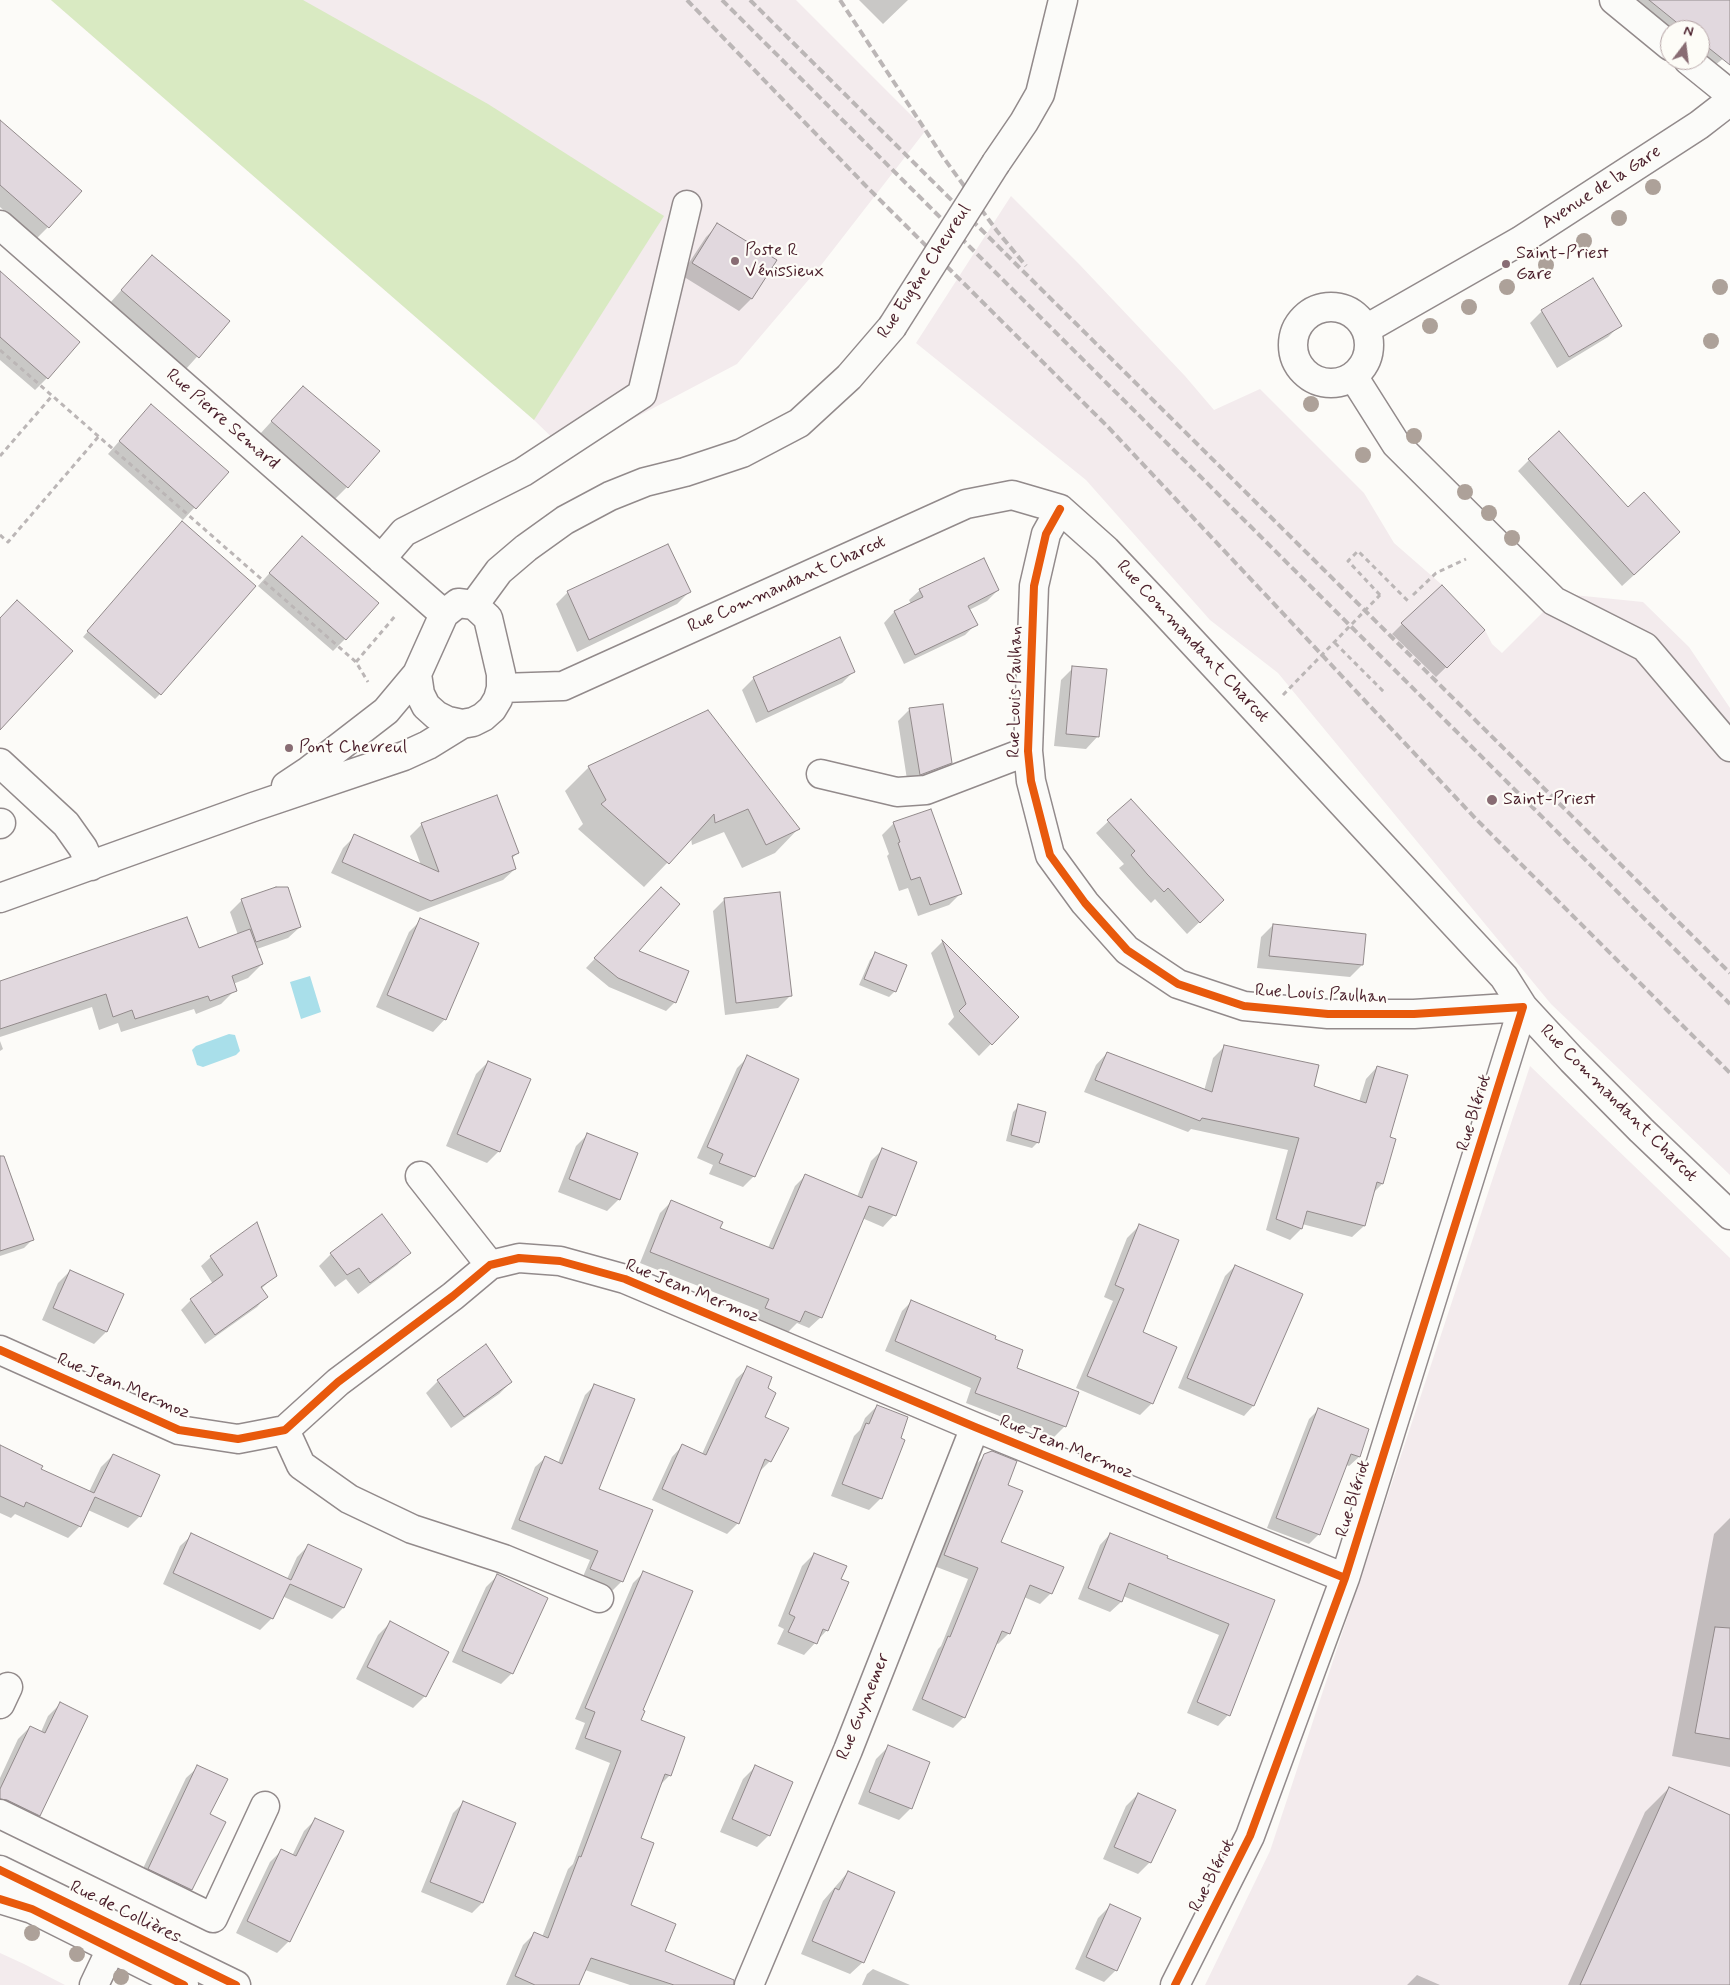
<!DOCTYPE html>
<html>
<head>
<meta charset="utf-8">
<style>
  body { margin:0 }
  #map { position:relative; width:1730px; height:1985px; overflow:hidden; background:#fcfbf8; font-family:Mynerve,sans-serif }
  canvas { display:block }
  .north { position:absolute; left:1660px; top:20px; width:50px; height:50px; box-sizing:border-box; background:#fdfcf7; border:1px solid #b5a4a5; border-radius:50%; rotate:15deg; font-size:14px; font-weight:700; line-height:20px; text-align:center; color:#4a1f2b }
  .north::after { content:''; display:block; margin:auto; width:18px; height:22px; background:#886c73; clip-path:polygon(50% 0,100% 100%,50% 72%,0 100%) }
</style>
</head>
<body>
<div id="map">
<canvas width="1730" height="1985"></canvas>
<div class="north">N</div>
</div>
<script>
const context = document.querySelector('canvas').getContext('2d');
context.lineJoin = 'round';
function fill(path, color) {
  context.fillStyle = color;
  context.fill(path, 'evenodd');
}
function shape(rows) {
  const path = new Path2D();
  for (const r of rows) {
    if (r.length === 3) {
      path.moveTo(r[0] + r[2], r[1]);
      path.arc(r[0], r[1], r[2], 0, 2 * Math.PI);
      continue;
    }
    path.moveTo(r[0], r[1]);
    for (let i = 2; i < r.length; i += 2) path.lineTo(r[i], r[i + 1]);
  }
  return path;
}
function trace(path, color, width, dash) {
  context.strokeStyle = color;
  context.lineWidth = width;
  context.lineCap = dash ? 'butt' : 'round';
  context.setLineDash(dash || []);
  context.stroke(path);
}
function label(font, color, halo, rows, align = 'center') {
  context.font = font + ' Mynerve,sans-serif';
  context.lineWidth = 4.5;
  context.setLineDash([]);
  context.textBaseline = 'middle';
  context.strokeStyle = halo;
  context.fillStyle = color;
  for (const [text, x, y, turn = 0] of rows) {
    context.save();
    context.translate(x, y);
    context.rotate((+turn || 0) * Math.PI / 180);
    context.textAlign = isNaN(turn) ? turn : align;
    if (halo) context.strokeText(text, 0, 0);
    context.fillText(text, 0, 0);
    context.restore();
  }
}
fill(shape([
  [51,0,796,0,926,130,822,264,737,364,568,453,534,420],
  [1011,196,1079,264,1185,376,1214,410,1260,389,1364,493,1394,543,1441,584,1485,630,1492,644,1502,653,1554,601,1564,594,1643,602,1689,647,1730,708,1730,1175,1551,1004,1278,673,1210,620,1086,480,916,343],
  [1530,1066,1730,1258,1730,1985,1205,1985,1270,1851],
  [0,1953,24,1964,65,1985,0,1985]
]), '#f3ebed');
fill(shape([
  [51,0,303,0,488,104,664,216,534,420]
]), '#d9eac2');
fill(shape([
  [310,976,321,1012,301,1019,290,982],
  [229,1034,235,1035,240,1051,236,1055,203,1067,197,1065,192,1050,196,1046]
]), '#a9dfea');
fill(shape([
  [859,0,908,0,883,24],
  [1633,0,1730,0,1730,53,1709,70,1700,60,1700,30,1670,30],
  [0,129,48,227,36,239,0,207],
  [718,225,775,260,751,299,739,311,681,275,706,237],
  [140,269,228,322,186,369,110,303],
  [0,279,47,378,35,390,0,360],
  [1542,311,1620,325,1608,337,1557,368,1530,323],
  [291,400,347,487,335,499,260,434],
  [151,405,227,472,183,520,108,454],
  [1529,460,1668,544,1622,586,1518,471],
  [177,529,160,694,155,699,83,637],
  [302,537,345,639,333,651,258,586],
  [920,590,998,590,987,601,969,610,976,624,965,635,904,664,884,623,894,612,911,604,909,600],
  [568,592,689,592,677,604,577,652,556,604],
  [1402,624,1484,630,1436,677,1392,634],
  [1073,668,1098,736,1086,749,1054,746,1061,680],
  [854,671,842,683,756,723,742,690,754,678],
  [910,709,951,763,939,775,908,786,898,721],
  [707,712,798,829,775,853,742,868,724,832,692,845,691,838,644,887,578,829,583,824,565,791,589,767],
  [1130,801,1210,912,1187,934,1155,899,1151,903,1135,886,1119,868,1124,864,1096,833],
  [894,823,960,894,949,905,918,916,908,888,899,891,887,856,889,854,882,835],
  [422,824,518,853,511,859,515,869,503,880,418,912,331,873,343,848,355,836,421,865,410,836],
  [652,898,637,951,675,1002,666,1011,609,987,586,968],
  [725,899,790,996,778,1008,725,1015,713,911],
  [242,900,300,927,288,938,257,949,262,964,248,978,233,984,235,990,221,1004,196,1014,194,1009,121,1032,118,1023,99,1030,92,1007,0,1037,0,982,198,949,238,935,230,912],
  [421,920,445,1019,433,1032,376,1007,409,932],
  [1273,925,1362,965,1350,977,1257,968,1261,937],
  [942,942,1017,1017,979,1056,948,1024,954,1017,931,953],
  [875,954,895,991,889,997,859,985,870,960],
  [0,1041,3,1049,0,1051],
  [1225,1046,1312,1087,1359,1102,1366,1079,1377,1067,1389,1138,1394,1140,1382,1184,1373,1193,1364,1226,1352,1237,1302,1224,1301,1229,1290,1240,1266,1230,1288,1150,1191,1129,1188,1132,1084,1092,1096,1065,1107,1053,1204,1091,1213,1058],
  [748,1057,754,1176,743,1187,709,1174,713,1165,697,1158,737,1068],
  [488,1062,499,1151,487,1163,446,1146,476,1074],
  [1019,1106,1038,1142,1032,1148,1006,1141,1013,1112],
  [588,1134,619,1199,607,1211,558,1192,576,1146],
  [882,1150,915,1163,894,1215,883,1227,862,1218,821,1317,809,1328,797,1323,788,1332,755,1319,759,1310,640,1263,660,1213,671,1202,719,1228,768,1248,795,1186,806,1175,857,1197,871,1161],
  [16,1188,33,1239,24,1248,0,1256,0,1194],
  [381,1215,409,1253,397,1265,358,1294,346,1279,335,1287,319,1266,331,1254],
  [1139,1226,1141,1332,1152,1403,1140,1415,1076,1388,1113,1301,1104,1297,1127,1238],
  [211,1257,275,1276,261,1289,266,1297,257,1307,205,1344,181,1310,191,1300,213,1284,201,1266],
  [1235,1266,1253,1406,1244,1416,1178,1388,1225,1276],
  [70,1271,122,1294,106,1332,94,1344,42,1320,58,1283],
  [912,1301,994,1339,1015,1369,1078,1392,1064,1427,1054,1437,966,1403,971,1388,885,1351,902,1311],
  [748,1368,766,1389,763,1417,770,1461,759,1472,738,1523,727,1534,652,1500,672,1457,683,1445,702,1454,736,1379],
  [438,1381,511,1382,499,1394,451,1428,426,1393],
  [595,1385,597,1490,622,1581,612,1591,582,1579,590,1560,511,1529,535,1467,545,1458,558,1463,585,1395],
  [877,1406,881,1498,869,1510,831,1496,854,1436,860,1430,865,1418],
  [1319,1409,1367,1430,1359,1457,1349,1466,1346,1465,1319,1534,1309,1544,1267,1528,1309,1419],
  [0,1446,40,1470,89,1492,101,1467,113,1455,140,1516,128,1528,88,1510,80,1526,68,1538,15,1514,11,1518,0,1513],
  [985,1455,1006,1486,1000,1542,1051,1593,1040,1604,1024,1597,1009,1633,998,1644,996,1643,964,1717,953,1728,912,1710,938,1649,941,1646,968,1579,934,1566,974,1467],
  [1730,1518,1730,1767,1672,1756,1714,1534],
  [1110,1534,1165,1558,1273,1600,1228,1715,1218,1726,1187,1713,1219,1635,1123,1596,1121,1602,1110,1612,1078,1599,1100,1545],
  [192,1535,287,1579,297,1557,308,1546,360,1569,343,1608,332,1619,282,1596,272,1618,260,1630,163,1584,180,1546],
  [814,1554,840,1580,827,1630,804,1655,777,1644,784,1629,778,1626,802,1566],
  [644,1572,640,1721,670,1775,660,1785,640,1839,629,1905,663,1951,703,1985,630,1985,585,1970,578,1985,506,1985,523,1945,534,1934,542,1937,568,1869,573,1864,610,1763,575,1749,585,1723,575,1719,633,1583],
  [497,1576,512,1673,501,1684,452,1662,486,1587],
  [390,1623,425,1696,413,1708,356,1679,378,1635],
  [60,1704,39,1815,27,1827,0,1814,0,1778,18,1739,30,1727,41,1732,48,1716],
  [888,1747,911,1808,899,1820,858,1804,876,1759],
  [198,1767,209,1815,224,1822,191,1890,179,1901,137,1881,186,1778],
  [755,1767,769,1835,757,1847,720,1832,743,1779],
  [1669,1788,1730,1817,1730,1985,1568,1985,1645,1812],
  [1138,1794,1150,1862,1138,1874,1103,1859,1126,1806],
  [463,1803,482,1903,472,1913,421,1892,453,1813],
  [315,1820,342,1832,289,1941,277,1953,236,1933,270,1862,281,1851,292,1856,304,1831],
  [848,1872,863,1962,850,1974,801,1954,823,1901],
  [1110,1906,1116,1970,1104,1982,1075,1969,1098,1918],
  [873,1969,910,1985,862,1985,867,1974],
  [1417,1975,1440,1985,1407,1985]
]), '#0003');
const building = shape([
  [1649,0,1730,0,1730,65,1700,41,1700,30,1686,30,1649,0],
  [0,120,82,191,49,228,0,185,0,120],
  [717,223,777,260,752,299,692,263,717,223],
  [152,255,230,321,199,358,121,290,152,255],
  [0,271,80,342,48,379,0,337,0,271],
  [1593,278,1622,326,1569,357,1541,310,1593,278],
  [303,386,380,451,348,488,271,421,303,386],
  [151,404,229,472,196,509,119,441,151,404],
  [1559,431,1628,507,1644,492,1680,532,1634,575,1528,459,1559,431],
  [182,521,256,586,161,695,87,631,182,521],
  [302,536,379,603,346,640,269,573,302,536],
  [668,544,691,592,589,640,567,591,668,544],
  [984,558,999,590,968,606,978,625,915,655,894,611,923,597,919,589,984,558],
  [1442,585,1485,630,1447,668,1401,623,1442,585],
  [17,600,73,651,0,730,0,618,17,600],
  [840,637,855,672,768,712,753,677,840,637],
  [1072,666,1107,669,1099,737,1066,734,1072,666],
  [943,704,952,763,920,775,909,708,943,704],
  [708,710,800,829,766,845,748,809,715,823,714,814,669,864,601,804,606,800,588,766,708,710],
  [497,795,519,853,512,856,516,869,431,901,342,862,354,834,439,872,421,823,497,795],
  [1131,799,1224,900,1200,923,1168,888,1164,892,1147,874,1131,855,1135,851,1107,820,1131,799],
  [931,809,962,894,930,905,920,877,911,880,898,843,900,842,893,822,931,809],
  [276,887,288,887,301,927,256,942,241,899,276,887],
  [661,887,680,904,639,951,689,971,676,1003,618,978,594,958,661,887],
  [780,892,792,996,736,1003,724,898,780,892],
  [187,917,199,948,250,929,263,964,232,976,237,991,210,1001,208,996,135,1019,132,1010,113,1017,106,994,0,1029,0,981,187,917],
  [420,918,479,943,446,1020,387,995,420,918],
  [1273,924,1366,934,1363,965,1269,956,1273,924],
  [942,940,1019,1017,992,1045,959,1011,966,1004,942,940],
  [875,952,907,965,896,992,864,979,875,952],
  [1224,1045,1319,1065,1314,1086,1366,1103,1377,1066,1408,1075,1390,1137,1396,1139,1383,1184,1377,1182,1365,1226,1307,1211,1302,1229,1276,1219,1299,1138,1202,1118,1200,1121,1095,1080,1107,1052,1212,1092,1224,1045],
  [747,1055,799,1079,755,1177,719,1163,723,1154,707,1147,747,1055],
  [488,1061,531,1079,500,1152,457,1134,488,1061],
  [1018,1104,1046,1112,1039,1143,1011,1135,1018,1104],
  [587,1133,638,1153,620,1200,569,1179,587,1133],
  [882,1148,917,1162,896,1216,869,1206,822,1318,805,1311,800,1322,765,1308,769,1299,650,1252,671,1200,723,1222,720,1228,773,1249,805,1174,862,1198,882,1148],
  [0,1156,4,1156,34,1240,0,1251,0,1156],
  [382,1214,411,1253,370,1283,359,1268,347,1275,330,1253,382,1214],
  [257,1222,277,1276,261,1287,268,1297,215,1335,190,1299,223,1275,210,1256,257,1222],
  [1139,1224,1179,1240,1143,1332,1177,1347,1153,1404,1087,1376,1124,1289,1115,1285,1139,1224],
  [1235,1265,1303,1294,1254,1406,1187,1378,1235,1265],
  [70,1270,124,1294,107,1332,53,1308,70,1270],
  [911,1300,996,1336,995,1339,1023,1350,1017,1368,1079,1392,1066,1427,975,1393,981,1378,895,1341,911,1300],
  [486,1344,512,1382,464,1417,437,1380,486,1344],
  [747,1366,772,1377,768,1388,776,1393,765,1417,789,1428,771,1462,765,1459,739,1524,662,1489,682,1444,706,1455,747,1366],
  [594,1384,635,1399,599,1489,653,1510,623,1582,590,1569,598,1551,519,1520,545,1456,562,1464,594,1384],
  [877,1405,908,1417,901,1438,905,1440,882,1499,842,1484,866,1423,869,1424,877,1405],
  [1318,1408,1369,1429,1360,1457,1351,1454,1320,1535,1276,1518,1318,1408],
  [0,1445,43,1466,41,1469,94,1493,113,1454,160,1475,141,1517,95,1497,81,1527,26,1502,24,1507,0,1496,0,1445],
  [992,1451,1017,1461,1008,1485,1023,1491,1001,1542,1064,1567,1052,1594,1030,1585,1010,1634,1002,1631,965,1718,922,1699,948,1636,950,1637,978,1568,944,1555,984,1454,992,1451],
  [191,1533,291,1580,308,1544,362,1569,344,1608,290,1584,273,1619,173,1573,191,1533],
  [1110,1533,1168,1556,1167,1558,1275,1600,1230,1716,1197,1702,1229,1624,1129,1583,1122,1602,1088,1588,1110,1533],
  [814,1553,847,1566,841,1579,849,1582,828,1631,823,1629,817,1644,788,1632,795,1617,789,1614,814,1553],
  [643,1571,693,1591,643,1710,645,1711,641,1720,685,1737,671,1776,665,1774,641,1838,654,1843,631,1905,676,1924,665,1951,734,1980,734,1985,674,1985,591,1958,579,1985,535,1985,515,1976,534,1932,548,1938,579,1856,581,1857,621,1751,585,1738,595,1712,585,1708,643,1571],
  [497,1574,548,1598,513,1674,462,1651,497,1574],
  [390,1621,449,1652,426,1697,367,1667,390,1621],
  [1715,1627,1730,1628,1730,1739,1695,1733,1715,1627],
  [60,1702,88,1716,40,1816,7,1800,0,1799,0,1789,30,1726,45,1733,60,1702],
  [888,1745,930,1762,912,1809,869,1792,888,1745],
  [197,1765,228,1779,210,1814,226,1822,192,1890,148,1869,197,1765],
  [755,1765,793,1782,770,1836,732,1819,755,1765],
  [1669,1787,1730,1815,1730,1985,1580,1985,1669,1787],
  [1138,1793,1176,1810,1151,1863,1114,1847,1138,1793],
  [463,1801,516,1823,483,1903,430,1882,463,1801],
  [315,1818,344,1831,290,1942,247,1921,281,1849,296,1856,315,1818],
  [848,1871,895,1892,864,1963,812,1941,835,1888,839,1890,848,1871],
  [1110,1904,1141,1918,1117,1971,1086,1957,1110,1904]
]);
fill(building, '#e1d8de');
trace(building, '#928a8b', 1);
const minor = shape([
  [1614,0,1670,46],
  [1688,60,1730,94],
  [996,163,1024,122,1040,94,1063,0],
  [0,225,444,614],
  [1331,345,38],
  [1366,329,1520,241,1699,125,1730,101],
  [1353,376,1396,444,1554,601,1645,647,1730,747],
  [1060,509,1046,534,1034,586,1028,751,1031,781,1050,855,1085,903,1127,950,1178,984,1244,1006,1328,1014,1414,1014,1523,1007,1345,1578,1250,1836,1175,1985],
  [381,559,404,532,523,472,642,394,687,205],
  [458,603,474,605,488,618,501,674,501,688,498,699,492,709,483,717,473,722,462,724,448,721,436,715,426,706,420,694,417,674,444,614,458,603],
  [474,605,499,571,526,548,565,520,610,496,645,482,685,472,742,453,799,423,849,377,892,327],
  [501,688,563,686,966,504,1012,495,1060,509,1106,550,1158,605,1504,977,1523,1007,1572,1060,1641,1130,1730,1215],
  [0,763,66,824,83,848,91,866],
  [821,774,897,792,926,790,1028,751],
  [286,786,307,772,386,711,417,674],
  [0,824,1,823],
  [0,898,253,807,404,756,428,745,462,724],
  [420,1176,490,1265],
  [0,1350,179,1430,238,1439,285,1430,338,1382,453,1296,490,1265,519,1258,560,1261,625,1279,975,1427,1345,1578],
  [285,1430,301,1465,349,1499,412,1529,504,1559,599,1598],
  [0,1704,8,1687],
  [0,1814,213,1918,265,1806],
  [94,1985,111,1949],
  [749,1985,848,1750,975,1427]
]);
const major = shape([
  [0,1870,236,1985],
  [0,1899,32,1909,184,1985]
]);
trace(minor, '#928a8b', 31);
trace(major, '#928a8b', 31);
trace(shape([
  [0,350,356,662,368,682],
  [0,456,52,396],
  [0,535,8,542,99,436],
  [1380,595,1348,561,1358,551,1408,601],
  [1413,595,1436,573,1466,559],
  [1335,643,1384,692],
  [356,662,396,615]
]), '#bbb6b6', 3, [5, 4]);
trace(minor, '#fbfbf9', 28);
trace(major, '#fbfbf9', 28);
trace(shape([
  [687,0,864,184,1108,427,1476,819,1730,1073],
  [722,0,1730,1004],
  [750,0,1730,973],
  [840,0,943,157,997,231,1026,266]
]), '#bbb6b6', 4, [8, 4]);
const minorBridge = shape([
  [892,327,996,163]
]);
trace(minorBridge, '#928a8b', 31, []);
trace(shape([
  [1283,695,1380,595]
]), '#bbb6b6', 3, [5, 4]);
trace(minorBridge, '#fbfbf9', 28);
trace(shape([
  [1060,509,1046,534,1034,586,1028,751,1031,781,1050,855,1085,903,1127,950,1178,984,1244,1006,1328,1014,1414,1014,1523,1007,1345,1578,1250,1836,1175,1985],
  [0,1350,179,1430,238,1439,285,1430,338,1382,453,1296,490,1265,519,1258,560,1261,625,1279,975,1427,1345,1578],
  [0,1870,236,1985],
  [0,1899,32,1909,184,1985]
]), '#e8590c', 8);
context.fillStyle = '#ada199';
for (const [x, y] of [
  [1653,187],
  [1619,218],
  [1584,241],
  [1546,265],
  [1507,287],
  [1720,287],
  [1469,307],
  [1430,326],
  [1711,341],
  [1311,404],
  [1414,436],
  [1363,455],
  [1465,492],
  [1489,513],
  [1512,538],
  [32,1933],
  [77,1954],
  [121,1977]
]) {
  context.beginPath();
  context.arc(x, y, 8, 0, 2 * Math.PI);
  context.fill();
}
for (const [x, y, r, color] of [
  [735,261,5,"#886c73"],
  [1506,264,5,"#886c73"],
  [289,748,5,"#886c73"],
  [1492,800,6,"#886c73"]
]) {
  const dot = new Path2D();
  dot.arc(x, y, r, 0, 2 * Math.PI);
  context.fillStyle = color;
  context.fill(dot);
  trace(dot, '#fdfcf7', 2);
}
label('18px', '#4a1f2b', '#fdfcf7', [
  ["Avenue de la Gare",1602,188,-33],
  ["Rue Eugène Chevreul",925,272,-57],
  ["Rue Pierre Semard",222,420,41],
  ["Rue Commandant Charcot",787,585,-24],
  ["Rue Commandant Charcot",1192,642,47],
  ["Rue Louis Paulhan",1016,692,-89],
  ["Rue Louis Paulhan",1321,995,3],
  ["Rue Commandant Charcot",1618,1104,45],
  ["Rue Blériot",1475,1113,-73],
  ["Rue Jean Mermoz",692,1292,22],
  ["Rue Jean Mermoz",123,1387,23],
  ["Rue Jean Mermoz",1066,1448,22],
  ["Rue Blériot",1354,1499,-73],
  ["Rue Guynemer",864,1707,-68],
  ["Rue Blériot",1213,1876,-63],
  ["Rue de Collières",125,1913,26]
]);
label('18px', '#4a1f2b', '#fdfcf7', [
  ["Poste R",745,251],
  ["Vénissieux",745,272],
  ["Saint-Priest",1516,254],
  ["Gare",1516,275],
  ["Pont Chevreul",299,748],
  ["Saint-Priest",1503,800]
], 'left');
</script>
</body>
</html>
